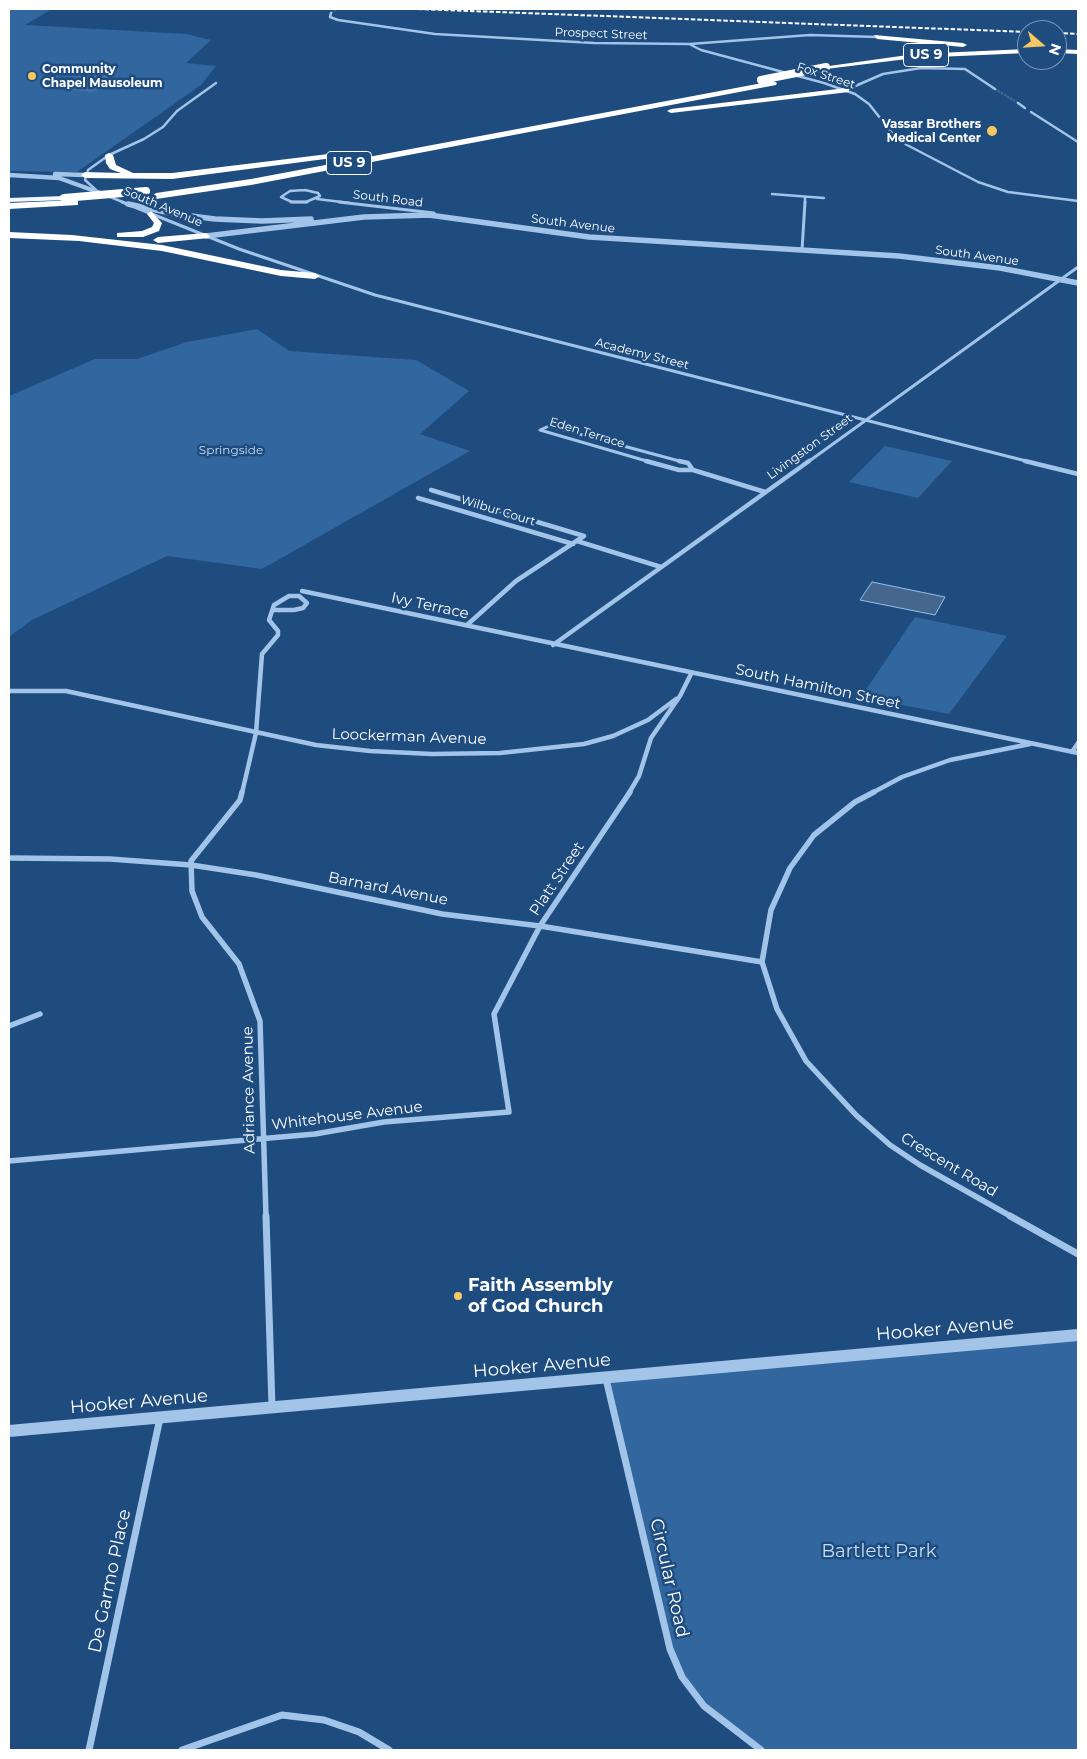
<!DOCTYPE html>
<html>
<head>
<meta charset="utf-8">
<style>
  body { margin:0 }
  #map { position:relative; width:1087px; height:1759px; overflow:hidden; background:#1e4c7f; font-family:Montserrat,sans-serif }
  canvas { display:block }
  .frame { position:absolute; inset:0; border:10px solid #fff; pointer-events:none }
  .north { position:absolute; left:1017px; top:20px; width:50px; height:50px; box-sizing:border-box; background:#1e4c7f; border:1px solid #7894b2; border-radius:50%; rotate:109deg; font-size:14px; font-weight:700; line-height:20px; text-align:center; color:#fff }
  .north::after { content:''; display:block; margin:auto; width:18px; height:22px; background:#f7c761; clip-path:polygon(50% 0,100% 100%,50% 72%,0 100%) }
</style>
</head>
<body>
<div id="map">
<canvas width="1087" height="1759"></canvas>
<div class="frame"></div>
<div class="north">N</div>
</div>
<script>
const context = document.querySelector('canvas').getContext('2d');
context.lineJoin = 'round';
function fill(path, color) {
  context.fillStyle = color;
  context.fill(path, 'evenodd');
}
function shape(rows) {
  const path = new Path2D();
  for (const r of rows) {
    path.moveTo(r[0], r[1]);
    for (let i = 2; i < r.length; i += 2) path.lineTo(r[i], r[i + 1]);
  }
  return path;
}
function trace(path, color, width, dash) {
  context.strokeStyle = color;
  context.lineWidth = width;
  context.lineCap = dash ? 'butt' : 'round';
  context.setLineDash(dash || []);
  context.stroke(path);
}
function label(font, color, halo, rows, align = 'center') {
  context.font = font + ' Montserrat,sans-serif';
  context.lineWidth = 5;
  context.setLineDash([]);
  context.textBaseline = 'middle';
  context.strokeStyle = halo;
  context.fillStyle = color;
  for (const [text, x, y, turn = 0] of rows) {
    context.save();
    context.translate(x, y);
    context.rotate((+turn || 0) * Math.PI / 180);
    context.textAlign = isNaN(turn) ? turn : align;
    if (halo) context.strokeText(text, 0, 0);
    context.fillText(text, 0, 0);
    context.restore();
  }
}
fill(shape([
  [9,9,52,9,25,25,186,34,211,40,186,63,216,66,201,85,77,172,9,171],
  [257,329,289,351,416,360,469,391,420,434,470,451,262,569,167,556,32,620,9,637,9,396,95,359,137,359,187,342],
  [885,446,952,461,918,498,849,482],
  [915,617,1007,636,949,714,861,697],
  [1078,1335,1078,1750,761,1750,738,1734,692,1689,670,1649,606,1378]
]), '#31669e');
const water = shape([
  [872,582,945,597,935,615,860,600,872,582]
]);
fill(water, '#45678d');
trace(water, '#95bfea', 1);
fill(shape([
  [95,67,104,67,114,80,92,92,59,88]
]), '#4676a9');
trace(shape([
  [331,13,337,9],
  [995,89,1018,103]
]), '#406792', 2.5, [2.5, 1]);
trace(shape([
  [331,13,330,17,338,20,435,34,594,43,690,44,810,35,877,37],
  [691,45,701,50,824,83,855,94,869,104,892,133,907,145,978,182,1008,192,1078,201],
  [846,90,883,74,921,68,965,69,995,89],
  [1018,103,1025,108],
  [1031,112,1078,142],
  [96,190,85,180,88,170,109,155,144,139,163,127,177,111,216,83],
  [305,190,318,193,320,196,306,202,292,202,281,197,290,191,305,190],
  [772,194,824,198],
  [108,196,125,203],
  [317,199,350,203],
  [805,203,805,197]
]), '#a2c4e8', 2.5);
trace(shape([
  [122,202,239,249,375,295,1030,462],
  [291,202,307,202],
  [339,202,434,213],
  [802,250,805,202],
  [650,462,540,430,549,426,683,462],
  [808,462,1078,267]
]), '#a2c4e8', 3);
trace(shape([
  [646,461,679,470,693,470],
  [679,461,688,463,693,470],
  [1025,461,1078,474],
  [693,470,765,492],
  [431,490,584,536],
  [418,498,573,544],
  [577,541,661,567],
  [302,591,1078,753],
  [467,625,516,581,584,536],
  [553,645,809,461],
  [9,691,66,691,316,745,370,751,432,754,500,753,584,744,613,736,648,720,676,699],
  [1072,752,1078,743],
  [242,793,256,733,262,654,278,635,278,631,269,620,274,605,289,596,299,596,307,603,303,608,294,610,273,610],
  [629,793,639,776,651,738,680,696,691,674],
  [872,793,902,777,950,760,1030,744]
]), '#a2c4e8', 4.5);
trace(shape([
  [242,792,240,800,191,861,192,891,202,917,239,964,260,1021,266,1217],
  [874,792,855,802,814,835,790,868,771,910,762,962,777,1009,806,1061,856,1115,890,1145,920,1165,1012,1217],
  [9,858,110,859,191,865,256,875,442,914,540,926,762,962],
  [9,1026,40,1014],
  [9,1161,315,1134,384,1122,509,1112,494,1014,540,926,630,792]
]), '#a2c4e8', 5.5);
trace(shape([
  [266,1216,272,1407],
  [1010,1216,1078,1254],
  [606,1379,670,1649,682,1677,704,1706,761,1750],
  [89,1750,160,1418],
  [182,1750,282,1715,324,1720,359,1732,389,1750]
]), '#a2c4e8', 7);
trace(shape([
  [55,174,85,175],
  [9,175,59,178,103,194]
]), '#a2c4e8', 4.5);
trace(shape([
  [128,204,175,214,215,219,262,221,311,219],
  [206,236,364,217,429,215,589,237,899,256,1000,268,1078,283]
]), '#a2c4e8', 5.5);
trace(shape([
  [9,1431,1078,1335]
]), '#a2c4e8', 12);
fill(shape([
  [64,196,67,196,67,200,9,202,9,198,64,196]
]), '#f2f7fe');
fill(shape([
  [874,35,963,43,967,45,963,47,877,39,874,35],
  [1027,49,1027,53,915,58,826,69,822,67,915,54,1027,49],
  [1057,49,1078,50,1078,54,1057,53,1057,49],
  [773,81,777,83,776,85,251,185,156,199,152,196,156,193,251,179,773,81],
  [846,88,849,88,849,92,671,113,667,111,671,109,846,88],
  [345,152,349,154,348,156,172,179,85,178,81,175,85,172,121,173,110,169,106,163,105,155,109,153,113,155,116,165,133,173,172,173,345,152],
  [75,200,78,201,78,205,9,209,9,203,75,200],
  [151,211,162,223,159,231,143,237,117,237,117,233,142,231,152,227,154,223,147,214,151,211],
  [9,232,72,235,162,245,281,270,315,273,320,276,315,279,281,276,162,251,79,241,9,238,9,232],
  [206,233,210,236,209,238,158,243,153,240,158,237,206,233]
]), '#fff');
trace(shape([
  [418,9,1027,32],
  [1057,33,1078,34]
]), '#fff', 2, [4.5, 2]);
trace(shape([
  [761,80,826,67],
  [64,198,146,191]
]), '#fff', 8);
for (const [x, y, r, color] of [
  [32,76,5,"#f7c761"],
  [992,131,6,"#f7c761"],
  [458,1296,5,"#f7c761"]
]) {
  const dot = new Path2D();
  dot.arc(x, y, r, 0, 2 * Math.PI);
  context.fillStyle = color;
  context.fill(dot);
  trace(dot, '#1e4c7f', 2);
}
label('12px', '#fff', '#1e4c7f', [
  ["Prospect Street",601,34,2],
  ["Fox Street",826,76,18],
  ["South Road",388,199,7],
  ["South Avenue",163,207,23],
  ["South Avenue",573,224,7],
  ["South Avenue",977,256,8],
  ["Academy Street",642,354,14],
  ["Eden Terrace",587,433,17],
  ["Livingston Street",810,447,-36],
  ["Wilbur Court",498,511,17]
]);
label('bold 12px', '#fff', '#1e4c7f', [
  ["Community",42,69],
  ["Chapel Mausoleum",42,83],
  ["Vassar Brothers",981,124,"right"],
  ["Medical Center",981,138,"right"]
], 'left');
label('12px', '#c6def6', '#1e4c7f', [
  ["Springside",231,450]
]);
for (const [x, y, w] of [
  [926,55,45],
  [349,163,45]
]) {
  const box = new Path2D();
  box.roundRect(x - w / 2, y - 11.5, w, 23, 4);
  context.fillStyle = '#1e4c7f';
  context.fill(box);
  trace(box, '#fff', 1);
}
label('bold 14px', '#fff', null, [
  ["US 9",926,55],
  ["US 9",349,163]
]);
label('15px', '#fff', '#1e4c7f', [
  ["Ivy Terrace",430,606,12],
  ["South Hamilton Street",818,687,12],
  ["Loockerman Avenue",409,737,2],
  ["Platt Street",557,879,-56],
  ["Barnard Avenue",388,889,11],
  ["Adriance Avenue",249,1090,-91],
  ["Whitehouse Avenue",347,1116,-7],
  ["Crescent Road",949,1165,31]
]);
label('bold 18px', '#fff', '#1e4c7f', [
  ["Faith Assembly",468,1286],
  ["of God Church",468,1307]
], 'left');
label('18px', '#fff', '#1e4c7f', [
  ["Hooker Avenue",945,1329,-5],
  ["Hooker Avenue",542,1366,-5],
  ["Hooker Avenue",139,1402,-5],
  ["Circular Road",669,1578,77],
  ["De Garmo Place",110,1581,-78]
]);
label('18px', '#c6def6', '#1e4c7f', [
  ["Bartlett Park",879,1552]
]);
</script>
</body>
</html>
